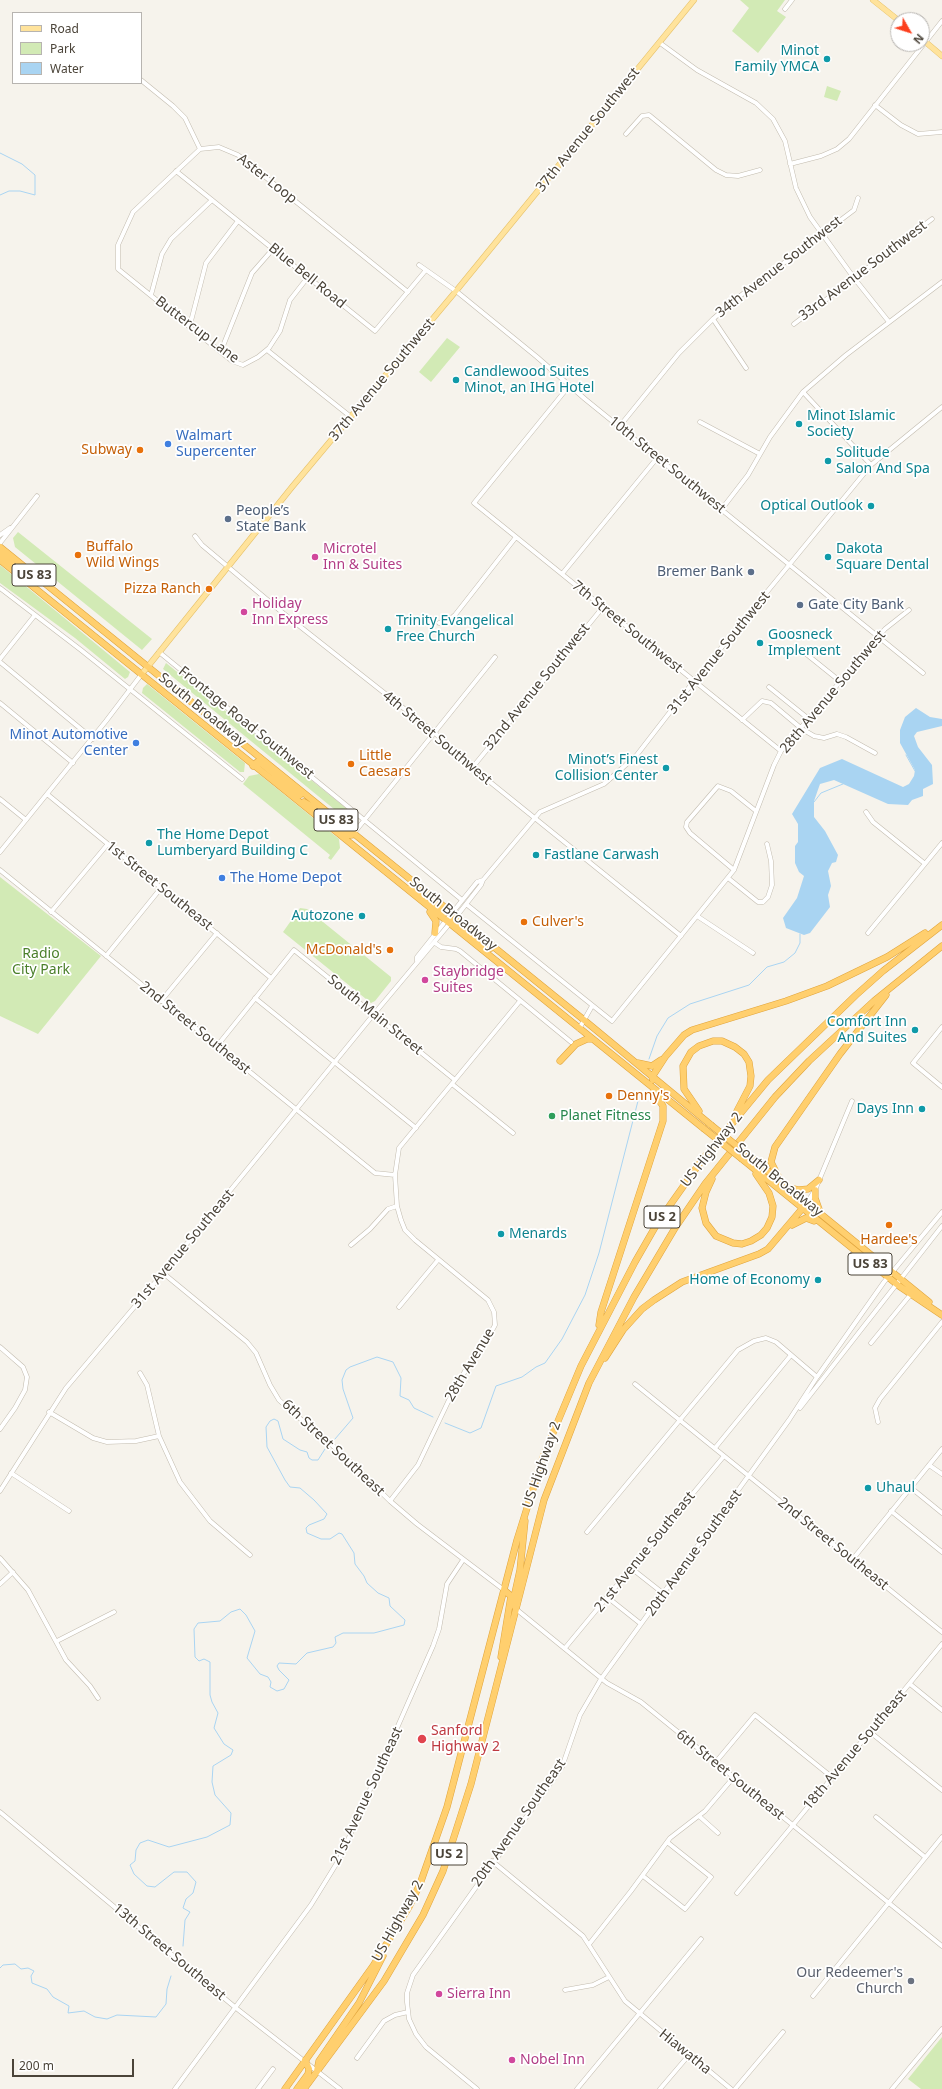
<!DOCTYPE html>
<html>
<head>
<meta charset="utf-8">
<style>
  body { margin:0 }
  #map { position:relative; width:942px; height:2089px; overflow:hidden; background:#f6f3ec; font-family:"Noto Sans",sans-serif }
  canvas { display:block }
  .legend { position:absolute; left:12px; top:12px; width:130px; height:72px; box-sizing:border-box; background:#fff; border:1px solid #b7b4b0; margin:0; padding:5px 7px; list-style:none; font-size:12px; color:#4b4439 }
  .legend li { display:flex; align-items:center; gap:8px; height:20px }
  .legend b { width:20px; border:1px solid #b7b4b0 }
  .north { position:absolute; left:890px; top:12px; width:40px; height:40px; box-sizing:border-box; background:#fff; border:1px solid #b7b4b0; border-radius:50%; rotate:129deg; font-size:11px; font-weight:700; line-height:16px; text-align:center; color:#4b4439 }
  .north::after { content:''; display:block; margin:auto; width:14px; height:18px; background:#fc3f1d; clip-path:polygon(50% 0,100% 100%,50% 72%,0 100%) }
  .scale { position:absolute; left:12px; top:2059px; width:122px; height:18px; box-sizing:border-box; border:2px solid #4b4439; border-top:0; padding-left:5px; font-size:12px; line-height:14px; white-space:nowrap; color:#4b4439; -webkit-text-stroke:3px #fff; paint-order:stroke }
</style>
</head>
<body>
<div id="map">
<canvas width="942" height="2089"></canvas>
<ul class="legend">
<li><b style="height:5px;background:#ffe39c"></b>Road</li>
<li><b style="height:11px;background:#d2eab5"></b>Park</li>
<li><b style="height:11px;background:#a9d4f2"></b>Water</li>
</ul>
<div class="north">N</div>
<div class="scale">200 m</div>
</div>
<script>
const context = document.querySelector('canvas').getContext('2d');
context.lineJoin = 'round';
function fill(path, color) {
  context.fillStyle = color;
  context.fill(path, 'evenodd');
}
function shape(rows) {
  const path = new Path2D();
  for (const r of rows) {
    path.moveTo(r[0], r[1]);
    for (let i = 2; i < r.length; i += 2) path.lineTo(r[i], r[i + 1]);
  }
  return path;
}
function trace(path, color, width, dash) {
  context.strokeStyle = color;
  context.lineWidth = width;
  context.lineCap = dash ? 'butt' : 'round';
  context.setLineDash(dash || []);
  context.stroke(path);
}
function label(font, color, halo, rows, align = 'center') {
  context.font = font + ' "Noto Sans",sans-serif';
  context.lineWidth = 3.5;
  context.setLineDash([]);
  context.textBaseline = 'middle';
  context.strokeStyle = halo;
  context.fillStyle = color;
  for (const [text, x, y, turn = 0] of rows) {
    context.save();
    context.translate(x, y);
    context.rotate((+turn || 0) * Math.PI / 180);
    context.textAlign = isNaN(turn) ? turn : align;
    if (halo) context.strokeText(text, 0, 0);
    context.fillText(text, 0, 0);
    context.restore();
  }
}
fill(shape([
  [740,0,785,0,777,11,786,17,758,53,732,31,749,8],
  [827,86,841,91,837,101,824,97],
  [447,338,460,347,431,382,419,372],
  [18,532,152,639,142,650,15,547,13,538],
  [0,565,130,672,128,677,125,679,75,638,0,583],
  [166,663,357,817,351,823,163,669],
  [147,684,245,763,244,772,240,772,142,693,143,688],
  [259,774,339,839,340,848,331,860,328,858,330,855,243,784,249,776],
  [0,877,101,956,38,1034,0,1016],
  [300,908,307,909,391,977,391,981,375,1001,371,1003,283,932],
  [942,2037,942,2089,921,2089,908,2079]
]), '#d2eab5');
fill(shape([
  [916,708,930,717,942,719,942,726,917,732,914,736,918,747,932,765,933,784,923,789,923,796,912,800,908,805,888,804,834,780,820,784,814,801,814,817,825,831,838,855,836,862,832,863,828,871,831,886,828,895,830,907,810,933,804,935,786,928,783,918,797,898,804,876,799,872,795,863,795,846,798,842,798,824,792,814,820,768,842,759,903,787,909,784,914,776,915,770,900,743,900,730,905,717]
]), '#a9d4f2');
trace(shape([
  [0,153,22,164,35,175,35,195,20,191,9,191,0,195],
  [906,755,915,771],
  [814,802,821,793,843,784],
  [649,1059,657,1036,668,1018,690,1004,749,985,767,967,784,962,795,953,800,943,800,934],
  [445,1423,470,1433,481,1428,496,1386,522,1377,536,1367,545,1363,562,1339,585,1295,599,1253,639,1097],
  [335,1439,353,1418,343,1389,342,1380,346,1370,350,1367,377,1357,393,1362,401,1378,400,1396,409,1400,414,1408,433,1417],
  [183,1946,185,1920,190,1912,183,1908,186,1899,193,1893,196,1882,187,1872,174,1872,155,1887,147,1886,134,1874,130,1865,135,1861,136,1850,140,1843,148,1840,169,1847,207,1837,230,1825,231,1813,215,1795,212,1782,213,1766,231,1755,233,1750,224,1744,214,1728,218,1713,212,1702,210,1695,210,1662,204,1659,199,1661,195,1657,194,1629,198,1623,220,1621,231,1612,240,1609,246,1615,255,1631,247,1658,260,1674,268,1677,271,1682,270,1687,277,1691,284,1689,289,1680,279,1670,277,1666,279,1663,296,1664,307,1653,333,1647,336,1643,335,1637,343,1633,374,1633,404,1625,405,1620,390,1606,389,1598,378,1593,367,1583,364,1576,355,1564,354,1553,342,1534,339,1533,330,1539,321,1539,307,1533,306,1528,309,1525,324,1519,327,1514,314,1500,300,1488,290,1487,285,1480,267,1447,266,1427,270,1421,274,1419,278,1421,283,1439,300,1450,307,1452,309,1458,312,1460,318,1460,325,1449],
  [0,1968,3,1965,15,1964,21,1969,28,1968,34,1971,31,1976,32,1983,47,1989,53,1997,69,2006,68,2013,84,2011,95,2017,107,2019,117,2015,156,2017,166,2004,167,1989,171,1976]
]), '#a9d4f2', 1);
const minor = shape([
  [785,9,792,0],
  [660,43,697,70,756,103,773,119,785,141,796,188,810,217,854,278,889,322],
  [141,80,173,106,185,118,200,149],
  [875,105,901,125,918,134,942,132],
  [626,134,642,116,649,115,716,170,726,175,738,176,760,170],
  [790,164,821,156,837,149,849,139,942,21],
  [176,171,375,331,426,270],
  [419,265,456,291,537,357,585,399,923,673],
  [308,277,290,300,280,331,269,348,258,357,243,365,232,361,118,269,118,245,133,212,200,149,219,147,238,155,408,292],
  [151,295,162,254,171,239,212,200],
  [713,319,746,368],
  [794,324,932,219],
  [190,325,206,263,238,221],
  [267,350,351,417],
  [221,351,252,273,273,249],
  [569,386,474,503,781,751],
  [803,392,871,465],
  [700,422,760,454],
  [619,427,679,353,713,319,736,299,854,210,858,198],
  [721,510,748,475,770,437,803,392,846,355,942,282],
  [0,535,10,528],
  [195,536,202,545,283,613,435,733,469,765,681,936],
  [0,543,37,496],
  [562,574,657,458],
  [0,588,81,650,242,779],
  [439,623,449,620,455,615,516,537],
  [800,649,841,682],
  [159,652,462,900],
  [0,659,35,615],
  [0,662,93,739],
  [769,687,810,720],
  [0,703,73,763],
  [742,720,762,701,771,703,802,729,814,736,824,738,837,734,846,737,875,753],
  [472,768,603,607],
  [47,794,271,978],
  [0,799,26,820],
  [866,812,873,822,924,863],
  [354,833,495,657],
  [0,852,106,721,141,675],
  [0,870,375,1173,395,1175],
  [734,870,690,833,686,827,687,822,718,786,731,791,756,811],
  [728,878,758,902,763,902,768,897,772,885,771,861,767,844],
  [466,904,612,1021,734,870,774,765,781,751,885,629,909,610],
  [51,912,107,845],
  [697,916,753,953],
  [456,917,481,885,483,880,540,812,604,784,636,756,694,681,871,465,942,407],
  [868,933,942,843],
  [435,943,441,947,456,949,460,951,571,1042],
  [106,956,161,888],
  [417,961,417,957,452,913,477,882,483,880],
  [255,998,416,1128],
  [161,1001,217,933],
  [942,1027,913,1063,942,1087],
  [579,1029,592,1006],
  [217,1046,294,950,455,1080],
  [452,1084,513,1133],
  [807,1203,815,1190,852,1101],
  [351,1245,370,1229,388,1209,397,1206,395,1175,399,1148,520,1001],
  [163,1273,247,1342,256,1353,270,1385,279,1400,291,1411,340,1452,390,1501,417,1524,504,1590],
  [399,1307,438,1260],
  [871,1343,911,1294],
  [0,1347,23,1367,27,1377,25,1390,15,1408,0,1429],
  [140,1373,147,1385,159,1436,180,1482,210,1521,250,1555],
  [635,1384,942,1632],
  [800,1408,942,1226],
  [49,1412,93,1438,107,1442,136,1441,159,1436],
  [878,1422,875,1408,880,1399,942,1322],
  [715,1448,791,1355],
  [929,1465,942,1474],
  [11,1473,69,1511],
  [910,1487,942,1513],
  [0,1491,66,1388,163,1273,369,1020,451,922],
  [390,1501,418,1465,448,1402,465,1371,484,1345,495,1325,494,1312,488,1300,415,1240,405,1230,401,1220,397,1206],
  [891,1511,942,1552],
  [587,1532,738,1350,754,1341,766,1338,776,1342,817,1377],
  [0,1558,28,1590,66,1660,90,1686,98,1698],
  [852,1560,942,1449],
  [631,1568,664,1594],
  [0,1584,13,1572],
  [607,1597,641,1624],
  [516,1609,607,1683,641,1702,942,1946],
  [57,1641,114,1612],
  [565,1648,724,1456],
  [910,1684,942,1710],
  [870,1732,942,1790],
  [715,1763,755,1715,833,1778],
  [0,1812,236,2008,340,2089],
  [699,1816,718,1833],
  [876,1817,925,1857],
  [492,1861,583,1936,625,2001,731,2089],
  [643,1876,685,1909,711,1877,667,1842],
  [737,1893,942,1644],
  [590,1943,631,1891,670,1838,705,1811,733,1778],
  [565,1990,593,1985,609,1977],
  [813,1996,942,1837],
  [357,2058,384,2021,395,2015,408,2012],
  [175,2089,311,1905,340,1858,433,1646,439,1629,447,1584,463,1560],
  [258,2089,273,2069],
  [477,2089,426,2047,416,2034,409,2019,407,2002,407,1993,413,1975,562,1767,580,1715,601,1679,789,1420,817,1377,884,1282,942,1212],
  [577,2089,701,1939],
  [660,2089,689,2055],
  [735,2089,783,2032],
  [892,2089,942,2029]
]);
const major = shape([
  [873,0,898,20],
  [922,39,942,56],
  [141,675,292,487,456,291,694,0]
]);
const highway = shape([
  [0,547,584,1020,711,1125],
  [0,554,21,569],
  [0,560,703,1128],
  [253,766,257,762,262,764,300,795],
  [304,802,318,810,348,835,352,835,354,833],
  [411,887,445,913],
  [430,912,436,921,435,933],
  [446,920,453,921,477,940,491,948],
  [560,1061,576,1044,587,1039,592,1039],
  [638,1063,652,1066,661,1060],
  [653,1080,652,1077,665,1057,684,1035,692,1030,786,1001,827,986,887,957,925,933],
  [699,1111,684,1089,683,1066,691,1052,699,1046,713,1041,722,1041,735,1047,744,1054,749,1062,751,1076,750,1086,737,1111],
  [747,1154,929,1302],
  [742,1159,899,1286,942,1315],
  [712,1179,706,1192,702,1208,706,1223,716,1236,733,1243,742,1244,751,1241,761,1235,767,1228,772,1217,773,1206,769,1193,756,1174],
  [781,1182,771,1162,775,1147,840,1054,886,995],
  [790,1188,798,1190,808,1189,819,1180],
  [815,1190,815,1198,820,1212],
  [792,1225,806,1218,814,1221],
  [599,1325,601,1312,663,1121,663,1106,653,1092],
  [605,1358,623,1330,642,1309,654,1300,682,1282,759,1254,768,1249,807,1203],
  [516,1609,513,1602,520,1570,525,1521],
  [501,1657,511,1596,504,1590],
  [317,2071,319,2061,359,2003,383,1956],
  [285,2089,373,1966,409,1907,420,1884,447,1807,517,1540,543,1457,581,1366,635,1262,658,1222,702,1160,768,1080,856,995,883,971,942,925],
  [297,2089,308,2074,309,2069,305,2060],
  [304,2089,384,1981,423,1915,443,1871,471,1784,544,1500,589,1383,634,1297,675,1228,705,1184,775,1097,809,1061,874,1001,942,946]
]);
trace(minor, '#c2bbae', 5);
trace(major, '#e6c16a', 6);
trace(highway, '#e0a43c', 7);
trace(minor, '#fff', 4);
trace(major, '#ffe39c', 5);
trace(highway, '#ffcf6e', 6);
const highwayBridge = shape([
  [711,1125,747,1154],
  [703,1128,742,1159]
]);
trace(highwayBridge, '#e0a43c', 7, []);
trace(highwayBridge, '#ffcf6e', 6);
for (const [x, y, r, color] of [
  [827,59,4,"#0f9aa8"],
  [456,380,4,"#0f9aa8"],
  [799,424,4,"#0f9aa8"],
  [168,444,4,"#3f7fe0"],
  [140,450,4,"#e8710a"],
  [828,461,4,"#0f9aa8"],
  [871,506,4,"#0f9aa8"],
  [228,519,4,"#5c6f8a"],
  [78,555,4,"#e8710a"],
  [315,557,4,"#d1479c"],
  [828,557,4,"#0f9aa8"],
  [751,572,4,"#5c6f8a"],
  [209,589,4,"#e8710a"],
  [800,605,4,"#5c6f8a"],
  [244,612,4,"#d1479c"],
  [388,629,4,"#0f9aa8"],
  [760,643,4,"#0f9aa8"],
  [136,743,4,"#3f7fe0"],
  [351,764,4,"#e8710a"],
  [666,768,4,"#0f9aa8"],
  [149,843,4,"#0f9aa8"],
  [536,855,4,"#0f9aa8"],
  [222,878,4,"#3f7fe0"],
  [362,916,4,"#0f9aa8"],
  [524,922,4,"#e8710a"],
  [390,950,4,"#e8710a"],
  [425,980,4,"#d1479c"],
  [915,1030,4,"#0f9aa8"],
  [609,1096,4,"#e8710a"],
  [922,1109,4,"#0f9aa8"],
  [552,1116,4,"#2e9e5b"],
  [889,1225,4,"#e8710a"],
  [501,1234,4,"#0f9aa8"],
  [818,1280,4,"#0f9aa8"],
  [868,1488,4,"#0f9aa8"],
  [422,1739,5,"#e0444e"],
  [911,1981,4,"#6b7280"],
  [439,1994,4,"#d1479c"],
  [512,2060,4,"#d1479c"]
]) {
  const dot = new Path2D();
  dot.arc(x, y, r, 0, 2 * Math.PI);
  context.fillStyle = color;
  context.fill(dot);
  trace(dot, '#fff', 1.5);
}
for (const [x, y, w] of [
  [34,575,44],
  [336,820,44],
  [662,1217,36],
  [870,1264,44],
  [449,1854,36]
]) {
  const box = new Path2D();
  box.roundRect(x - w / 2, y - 11, w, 22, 3);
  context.fillStyle = '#fff';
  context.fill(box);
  trace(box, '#4b4439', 1);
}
label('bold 13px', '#4b4439', null, [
  ["US 83",34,575],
  ["US 83",336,820],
  ["US 2",662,1217],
  ["US 83",870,1264],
  ["US 2",449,1854]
]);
label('14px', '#0d838f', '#fff', [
  ["Minot",819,51,"right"],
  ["Family YMCA",819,67,"right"],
  ["Candlewood Suites",464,372],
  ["Minot, an IHG Hotel",464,388],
  ["Minot Islamic",807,416],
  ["Society",807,432],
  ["Solitude",836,453],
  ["Salon And Spa",836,469],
  ["Optical Outlook",863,506,"right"],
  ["Dakota",836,549],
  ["Square Dental",836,565],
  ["Trinity Evangelical",396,621],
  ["Free Church",396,637],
  ["Goosneck",768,635],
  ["Implement",768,651],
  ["Minot’s Finest",658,760,"right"],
  ["Collision Center",658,776,"right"],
  ["The Home Depot",157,835],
  ["Lumberyard Building C",157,851],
  ["Fastlane Carwash",544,855],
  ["Autozone",354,916,"right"],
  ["Comfort Inn",907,1022,"right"],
  ["And Suites",907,1038,"right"],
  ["Days Inn",914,1109,"right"],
  ["Menards",509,1234],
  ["Home of Economy",810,1280,"right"],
  ["Uhaul",876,1488]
], 'left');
label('14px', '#4b4439', '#fff', [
  ["37th Avenue Southwest",588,130,-51],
  ["Aster Loop",267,179,38],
  ["34th Avenue Southwest",779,267,-38],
  ["33rd Avenue Southwest",863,271,-37],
  ["Blue Bell Road",307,276,39],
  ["Buttercup Lane",197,330,37],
  ["37th Avenue Southwest",382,380,-50],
  ["10th Street Southwest",667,465,39],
  ["7th Street Southwest",627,627,39],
  ["31st Avenue Southwest",719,653,-51],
  ["32nd Avenue Southwest",537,687,-51],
  ["28th Avenue Southwest",833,692,-50],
  ["South Broadway",202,710,39],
  ["Frontage Road Southwest",246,723,39],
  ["4th Street Southwest",437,738,40],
  ["1st Street Southeast",159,886,39],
  ["South Broadway",453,914,39],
  ["South Main Street",375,1015,39],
  ["2nd Street Southeast",195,1028,39],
  ["US Highway 2",712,1150,-52],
  ["South Broadway",779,1180,39],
  ["31st Avenue Southeast",183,1249,-50],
  ["28th Avenue",470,1365,-59],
  ["6th Street Southeast",333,1448,43],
  ["US Highway 2",542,1465,-71],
  ["2nd Street Southeast",833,1544,39],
  ["21st Avenue Southeast",645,1552,-51],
  ["20th Avenue Southeast",694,1553,-54],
  ["18th Avenue Southeast",855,1750,-50],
  ["6th Street Southeast",730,1775,39],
  ["21st Avenue Southeast",367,1796,-65],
  ["20th Avenue Southeast",519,1823,-55],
  ["US Highway 2",398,1921,-61],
  ["13th Street Southeast",169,1952,40],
  ["Hiawatha",685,2052,39]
]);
label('14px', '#366cbe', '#fff', [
  ["Walmart",176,436],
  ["Supercenter",176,452],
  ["Minot Automotive",128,735,"right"],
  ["Center",128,751,"right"],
  ["The Home Depot",230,878]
], 'left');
label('14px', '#c56008', '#fff', [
  ["Subway",132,450,"right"],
  ["Buffalo",86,547],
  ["Wild Wings",86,563],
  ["Pizza Ranch",201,589,"right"],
  ["Little",359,756],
  ["Caesars",359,772],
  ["Culver's",532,922],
  ["McDonald's",382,950,"right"],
  ["Denny's",617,1096],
  ["Hardee's",889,1240,"center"]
], 'left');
label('14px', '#4e5e75', '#fff', [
  ["People’s",236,511],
  ["State Bank",236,527],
  ["Bremer Bank",743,572,"right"],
  ["Gate City Bank",808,605]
], 'left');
label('14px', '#b23c85', '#fff', [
  ["Microtel",323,549],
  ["Inn & Suites",323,565],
  ["Holiday",252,604],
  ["Inn Express",252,620],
  ["Staybridge",433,972],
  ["Suites",433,988],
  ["Sierra Inn",447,1994],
  ["Nobel Inn",520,2060]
], 'left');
label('14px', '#4a7f2a', '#fff', [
  ["Radio",41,954],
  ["City Park",41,970]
]);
label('14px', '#27864d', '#fff', [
  ["Planet Fitness",560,1116]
], 'left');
label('14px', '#be3a42', '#fff', [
  ["Sanford",431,1731],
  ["Highway 2",431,1747]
], 'left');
label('14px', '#5b616d', '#fff', [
  ["Our Redeemer's",903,1973],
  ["Church",903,1989]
], 'right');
</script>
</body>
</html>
